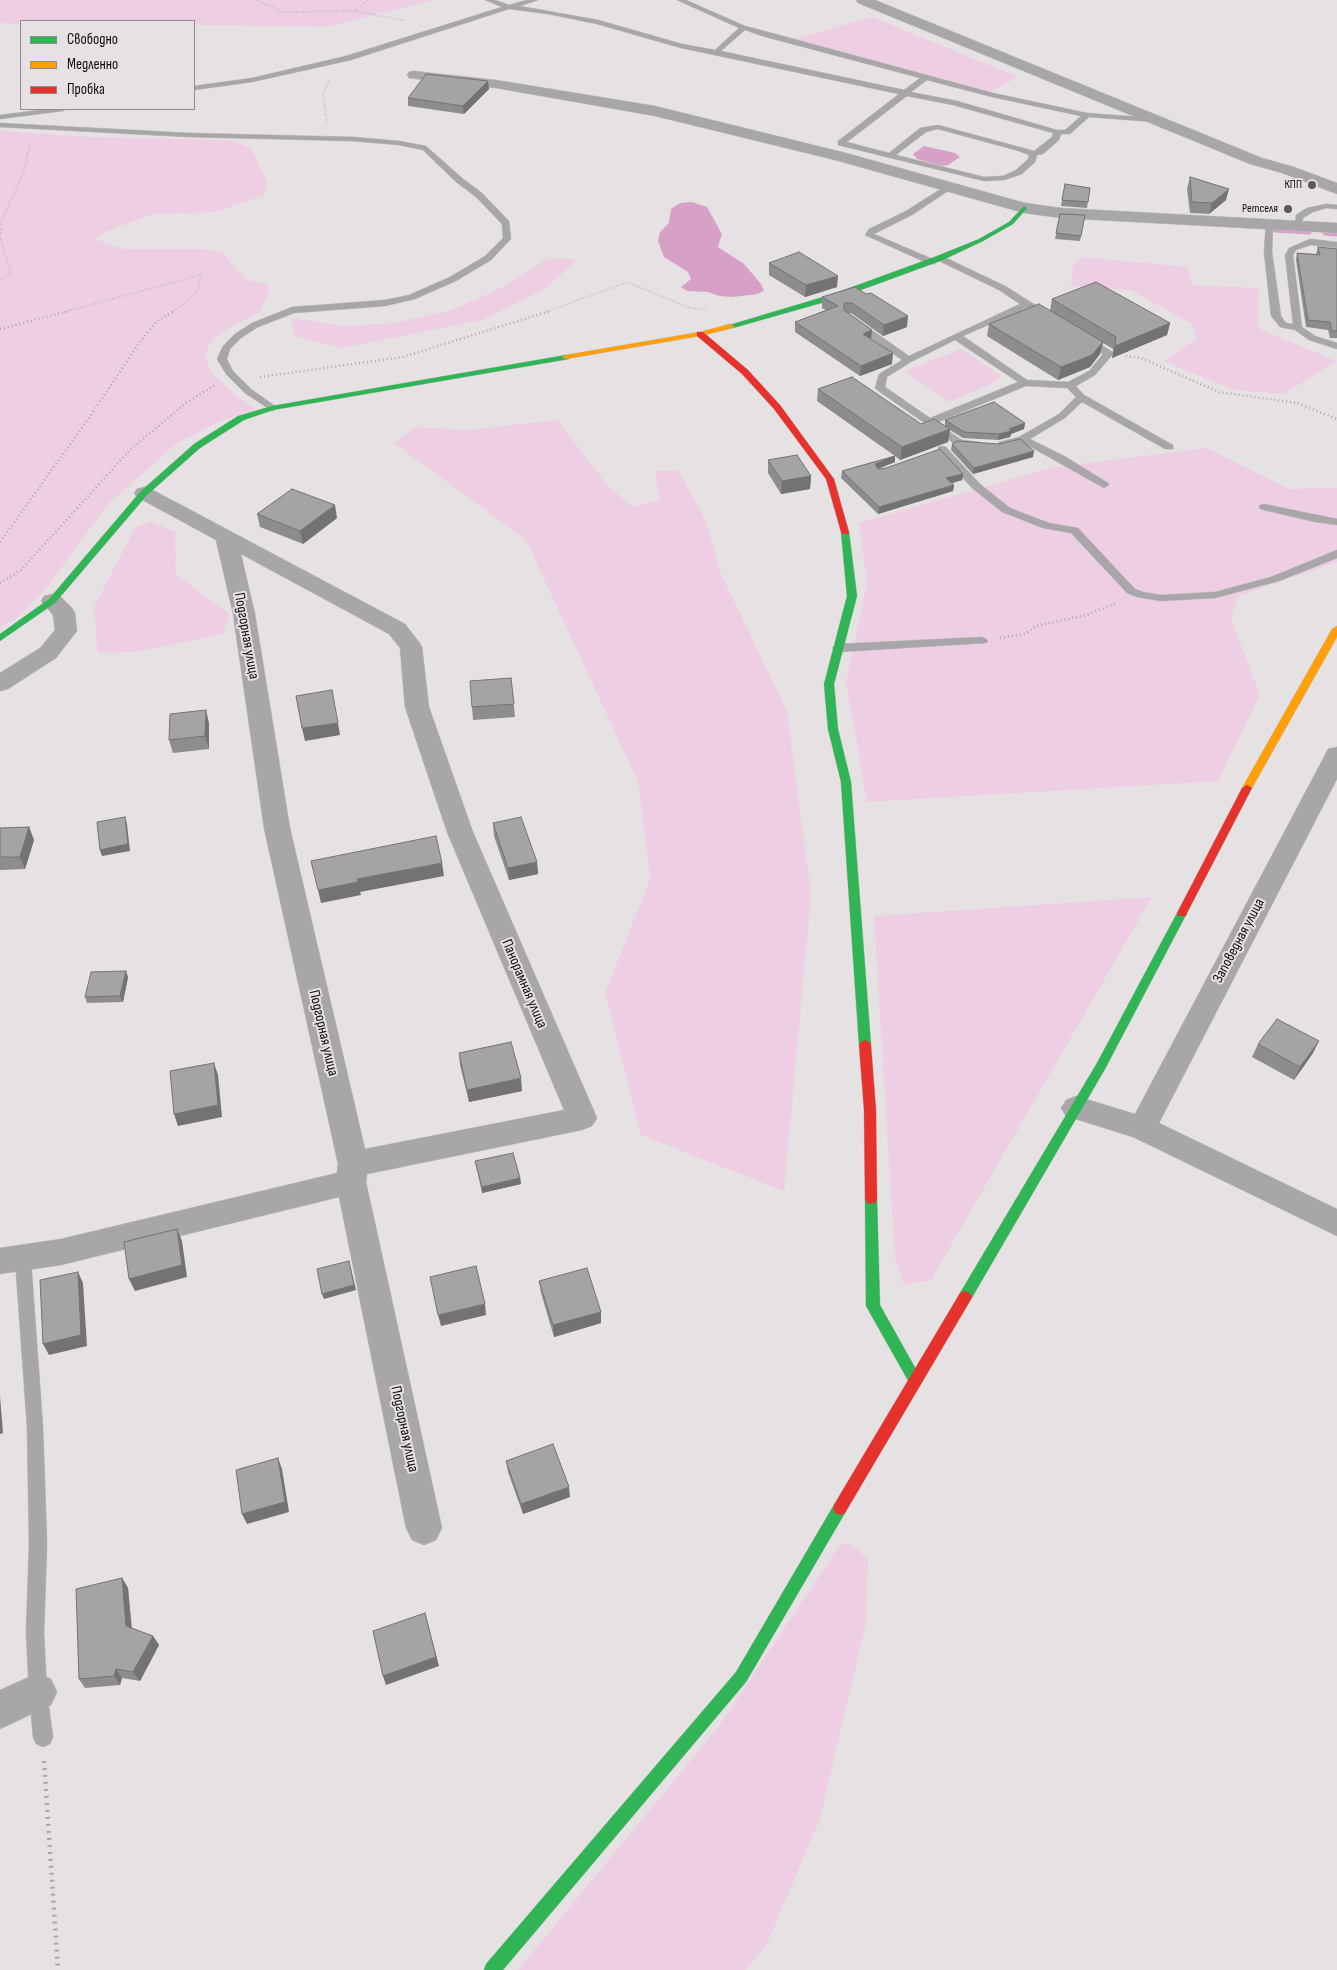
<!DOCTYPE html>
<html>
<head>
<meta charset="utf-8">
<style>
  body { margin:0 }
  #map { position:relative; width:1337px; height:1970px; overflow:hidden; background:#e6e2e4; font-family:"Sofia Sans Condensed",sans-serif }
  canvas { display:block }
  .legend { position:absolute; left:20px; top:20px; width:175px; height:90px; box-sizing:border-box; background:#e7e1e5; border:1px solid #918c8f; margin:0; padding:6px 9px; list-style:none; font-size:15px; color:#0f0d0e }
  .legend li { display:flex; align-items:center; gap:10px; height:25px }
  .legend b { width:25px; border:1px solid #918c8f }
</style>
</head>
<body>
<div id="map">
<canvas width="1337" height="1970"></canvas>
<ul class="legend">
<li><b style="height:6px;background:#30b455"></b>Свободно</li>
<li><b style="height:6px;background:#ff9f0a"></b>Медленно</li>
<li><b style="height:6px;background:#e5322d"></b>Пробка</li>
</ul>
</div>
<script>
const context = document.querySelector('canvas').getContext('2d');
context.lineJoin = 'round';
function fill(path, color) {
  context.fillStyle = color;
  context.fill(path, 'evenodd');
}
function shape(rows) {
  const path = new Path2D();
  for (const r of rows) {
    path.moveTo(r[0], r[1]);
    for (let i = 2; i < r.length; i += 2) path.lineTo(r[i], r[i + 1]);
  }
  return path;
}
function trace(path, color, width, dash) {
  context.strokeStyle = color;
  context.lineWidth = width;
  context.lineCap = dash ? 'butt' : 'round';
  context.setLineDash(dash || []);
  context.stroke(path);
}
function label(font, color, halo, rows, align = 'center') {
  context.font = font + ' "Sofia Sans Condensed",sans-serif';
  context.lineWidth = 4;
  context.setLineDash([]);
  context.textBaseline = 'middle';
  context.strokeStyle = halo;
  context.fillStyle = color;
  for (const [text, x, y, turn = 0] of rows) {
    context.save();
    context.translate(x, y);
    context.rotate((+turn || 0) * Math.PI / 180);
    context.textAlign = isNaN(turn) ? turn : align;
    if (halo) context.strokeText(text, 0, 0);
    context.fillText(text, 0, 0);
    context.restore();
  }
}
fill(shape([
  [0,0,433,0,326,27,194,25,194,21,21,21,21,24,0,23],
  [872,17,1018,77,991,92,794,39],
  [0,131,90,137,230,140,251,148,268,183,264,195,216,212,153,214,105,232,95,239,123,249,203,249,224,253,234,267,247,280,269,284,269,292,259,313,231,326,211,341,205,355,211,372,238,397,256,409,220,421,176,444,108,504,48,586,17,618,0,627],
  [1082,257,1188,267,1193,285,1259,288,1258,328,1336,361,1284,394,1235,390,1163,361,1197,339,1192,324,1131,290,1071,286,1073,266],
  [547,259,578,259,546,288,482,320,342,348,294,336,291,318,344,326,395,323,451,310,501,288],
  [961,349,1001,376,993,383,949,402,905,372,917,366],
  [557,420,608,486,633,507,660,500,655,471,678,470,706,521,721,574,787,711,811,894,784,1191,641,1135,605,993,650,879,638,782,526,540,394,443,415,427,468,430],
  [1207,448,1290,489,1337,488,1337,562,1238,596,1231,619,1260,695,1218,781,867,802,846,683,867,582,859,523,1054,467],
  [151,521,175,532,176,575,230,614,223,634,136,652,98,653,94,607,135,528],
  [1152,897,931,1280,904,1285,895,1259,874,916],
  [841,1543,852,1545,868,1559,866,1623,820,1819,766,1946,746,1970,518,1970,719,1726]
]), '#eecee3');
fill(shape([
  [924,146,955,153,960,157,948,165,941,166,917,159,913,154],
  [692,202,707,207,722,234,718,247,744,264,761,284,764,291,757,294,733,297,719,296,708,292,687,291,681,287,691,279,688,272,664,257,658,241,660,232,669,223,671,209,680,203]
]), '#d7a0c7');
trace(shape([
  [1275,230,1309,232],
  [1325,233,1337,234]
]), '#d7a0c7', 5);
const lane = shape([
  [485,0,495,0,509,5,527,0,538,0,520,6,598,20,682,44,715,50,739,28,677,0,686,0,745,26,768,32,993,93,1087,113,1154,118,1158,120,1154,122,1089,117,1070,134,1061,134,1059,140,1043,154,1037,155,1035,162,1022,174,1004,180,984,181,838,145,838,141,899,94,681,48,597,24,548,14,509,9,351,60,252,82,194,90,194,86,252,78,346,56,502,7,485,0],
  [745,30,762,36,920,78,904,90,721,51,745,30],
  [927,80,992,97,1081,116,1065,130,1057,130,957,101,911,92,927,80],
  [907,96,953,105,1053,133,1052,137,1034,151,938,125,920,128,889,153,847,142,907,96],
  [938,129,1019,151,1029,155,1028,159,1016,170,1003,176,984,177,896,155,926,132,938,129],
  [47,109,67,109,63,111,0,119,0,115,47,109],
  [0,123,189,133,353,137,399,141,426,146,462,178,482,193,509,221,511,239,491,260,456,281,415,299,385,306,294,313,258,327,241,338,230,349,227,359,233,371,251,389,275,406,275,410,272,411,245,393,226,374,217,359,223,346,235,334,252,323,292,307,385,300,409,295,450,277,485,256,503,238,502,224,476,197,456,182,423,150,399,145,353,141,189,137,0,127,0,123],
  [947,185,954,187,912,215,874,234,935,260,935,264,929,264,865,235,869,229,906,211,947,185],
  [1326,204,1337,205,1337,209,1326,208,1313,212,1303,218,1301,227,1295,227,1296,215,1307,208,1326,204],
  [1266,221,1273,223,1272,252,1281,316,1286,323,1293,324,1285,255,1289,248,1310,239,1337,242,1337,248,1311,245,1296,250,1293,255,1302,327,1315,336,1337,343,1337,349,1309,340,1295,330,1280,327,1271,316,1264,252,1266,221],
  [940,255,1005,286,1053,316,1048,319,1045,318,1027,308,963,336,1027,380,1068,382,1089,371,1103,354,1081,339,1083,337,1089,337,1114,353,1095,375,1076,386,1084,395,1173,445,1173,449,1165,449,1082,402,1065,418,1030,439,1066,457,1108,483,1109,485,1104,488,1022,442,1003,447,998,444,999,442,1019,437,1059,414,1076,397,1067,388,1026,386,936,423,962,440,979,442,980,444,975,447,956,445,877,390,875,388,879,374,902,360,853,325,853,321,859,321,909,356,1020,304,999,290,937,260,937,256,940,255],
  [955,340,1018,382,930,418,885,387,887,377,911,362,955,340],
  [942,446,946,447,980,484,1010,508,1049,523,1078,528,1135,589,1143,592,1161,595,1215,592,1271,577,1337,550,1337,558,1279,581,1215,598,1161,601,1137,597,1127,593,1071,533,1043,528,1002,512,972,488,938,451,938,447,942,446],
  [1264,504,1337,519,1337,525,1315,522,1260,509,1259,507,1260,505,1264,504],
  [982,637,986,639,988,641,986,643,838,652,832,648,838,644,982,637],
  [23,1252,29,1254,31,1259,43,1427,47,1544,44,1633,47,1692,53,1737,50,1744,43,1747,36,1744,33,1737,29,1692,26,1633,29,1544,27,1427,15,1259,17,1254,23,1252]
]);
const street = shape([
  [856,0,875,0,1262,158,1294,167,1337,183,1337,194,1282,173,1250,164,858,3,856,0],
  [414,71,496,80,655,106,846,153,1025,203,1061,208,1337,223,1337,233,1061,218,1024,213,835,160,655,116,496,88,409,78,407,75,409,72,414,71],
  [144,487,151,489,405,624,419,642,422,647,429,707,473,832,597,1118,592,1126,582,1130,367,1174,366,1182,442,1528,436,1540,424,1545,412,1540,406,1528,339,1197,61,1265,0,1274,0,1248,61,1239,337,1173,338,1164,264,828,233,614,216,540,137,497,134,493,137,489,144,487],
  [241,554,389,634,400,648,405,707,447,832,564,1110,365,1149,290,828,255,614,241,554],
  [52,594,60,596,72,608,75,613,77,631,56,658,8,689,0,691,0,673,40,648,55,630,53,615,41,601,44,596,52,594],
  [1337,747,1337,779,1159,1123,1337,1209,1337,1236,1133,1137,1066,1116,1061,1108,1066,1100,1076,1096,1135,1114,1325,755,1328,749,1337,747],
  [38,1673,51,1679,57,1692,51,1705,0,1729,0,1690,38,1673]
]);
const fast = shape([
  [1024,206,1027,208,1013,224,983,241,943,260,839,298,733,328,726,326,833,294,937,256,979,239,1009,222,1024,206],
  [566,355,569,355,569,359,273,410,244,420,200,448,147,495,55,603,0,641,0,634,49,599,141,491,194,444,238,416,272,406,566,355],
  [845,529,849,532,857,596,834,684,838,729,851,782,871,1045,869,1048,865,1050,861,1048,859,1045,841,782,828,729,824,684,847,596,841,532,845,529],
  [1182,909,1187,913,1105,1069,970,1301,965,1303,960,1301,958,1297,960,1293,1097,1063,1177,913,1182,909],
  [871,1194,875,1195,877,1199,880,1305,922,1380,920,1384,915,1386,910,1384,866,1306,865,1199,867,1195,871,1194],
  [840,1501,845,1503,847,1508,845,1513,746,1682,503,1970,484,1970,486,1964,736,1672,835,1503,840,1501]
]);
const slow = shape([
  [730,324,734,326,733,328,700,336,566,359,562,357,566,355,700,332,730,324],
  [1337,626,1337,637,1252,788,1251,790,1243,790,1242,788,1332,629,1337,626]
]);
const jam = shape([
  [697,332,703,332,748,370,780,405,834,479,849,532,848,534,842,534,841,532,826,479,774,409,742,374,697,336,697,332],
  [1247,785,1252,788,1187,913,1186,916,1178,916,1177,913,1242,788,1247,785],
  [865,1040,869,1042,871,1045,876,1110,877,1199,875,1203,871,1204,867,1203,865,1199,864,1110,859,1045,861,1042,865,1040],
  [965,1291,970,1293,972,1297,970,1301,845,1513,840,1515,835,1513,833,1508,835,1503,960,1293,965,1291]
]);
trace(lane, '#c3c1c2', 1);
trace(street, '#c3c1c2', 1);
trace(fast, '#c3c1c2', 1);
trace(slow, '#c3c1c2', 1);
trace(jam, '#c3c1c2', 1);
trace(shape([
  [256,0,283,12,355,11,407,21],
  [355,11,368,0],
  [327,122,323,95,329,80],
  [0,280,11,273,1,240,1,222,24,172,30,143],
  [64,312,201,275,198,289,187,302,172,312],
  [546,312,627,282,690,308,707,310]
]), '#aaa7a8', 2, [0.5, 2]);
trace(shape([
  [0,329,69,311],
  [1126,356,1141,358,1219,392,1297,403,1337,419],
  [260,377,403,357,550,311],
  [0,542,89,418,137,346,156,322,174,311],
  [0,583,21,570,130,450,186,403,215,385],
  [1000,638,1025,634,1036,626,1086,615,1117,603]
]), '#aaa7a8', 2.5, [1, 3]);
trace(shape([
  [44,1761,58,1970]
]), '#aaa7a8', 4.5, [2, 5]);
fill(lane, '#a8a6a8');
fill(street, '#a8a6a8');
fill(fast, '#30b455');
fill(slow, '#ff9f0a');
fill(jam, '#e5322d');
fill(shape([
  [489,89,464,114,408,106,408,98],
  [1190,177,1226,200,1209,214,1190,213,1187,189],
  [1065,184,1090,188,1087,208,1061,206],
  [1060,214,1085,215,1080,241,1055,239],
  [1318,247,1337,249,1337,338,1330,338,1328,330,1306,327,1296,260,1297,253,1316,254],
  [769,263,837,287,805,297,769,275],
  [855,287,907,327,883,336,851,313,849,314,872,330,871,339,892,364,860,376,795,332,795,322,826,310,822,308,822,297],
  [1052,299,1170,323,1167,335,1112,358,1113,349,1103,343,1100,354,1090,367,1058,380,987,336,989,324,1050,311],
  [818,389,921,424,945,426,945,420,1025,423,1024,429,1011,434,1010,437,998,440,963,438,950,430,948,442,900,460,895,456,895,462,878,469,963,474,962,480,951,483,954,485,953,491,878,514,841,478,842,471,895,456,817,401],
  [952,444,1033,457,973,474,951,450],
  [768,460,811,476,810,489,781,494,768,473],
  [257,514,337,518,303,544,260,527],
  [511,678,515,717,473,720,472,707],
  [209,723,209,749,173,753,169,740],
  [493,823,537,862,538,874,509,880,494,836],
  [29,827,34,840,25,869,0,870,0,828],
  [128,977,123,1002,87,1003,85,997],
  [1258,1044,1313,1053,1294,1080,1252,1057],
  [459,1053,522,1091,469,1102,460,1065],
  [475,1161,520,1178,521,1184,482,1193],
  [539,1281,601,1312,601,1323,554,1337,541,1293],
  [506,1461,570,1497,523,1514,508,1472],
  [122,1578,128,1588,132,1628,153,1636,159,1645,140,1681,122,1678,120,1685,85,1688,79,1679]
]), '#8e8c8d');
fill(shape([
  [488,81,489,89,464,114,463,106],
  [1229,189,1226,200,1209,214,1212,203],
  [838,276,837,287,805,297,806,285],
  [908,316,907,327,883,336,884,325],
  [1170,323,1167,335,1112,358,1115,346],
  [872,330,871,340,863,334],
  [1103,342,1100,354,1090,367,1058,380,1061,367],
  [893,353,892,364,860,376,861,366],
  [1025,423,1024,429,1011,434,1010,437,998,440,999,434],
  [950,429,948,442,900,460,902,447],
  [1034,451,1033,457,973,474,974,468],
  [895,456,895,462,874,470,875,464],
  [963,474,962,480,946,485,946,478],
  [811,476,810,489,781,494,782,481],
  [954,485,953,491,878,514,879,507],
  [335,505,337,518,303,544,300,531],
  [206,710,209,723,209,749,205,736],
  [338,723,340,735,305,741,302,728],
  [125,817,127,824,130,851,102,856,100,850],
  [29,827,34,840,25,869,20,857],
  [537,862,538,874,509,880,508,868],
  [442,863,444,876,360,892,361,895,321,903,318,890,357,879],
  [126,971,128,977,123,1002,120,996],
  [1319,1041,1313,1053,1294,1080,1300,1067],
  [214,1063,218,1075,222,1117,178,1126,174,1114],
  [521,1078,522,1091,469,1102,467,1090],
  [520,1178,521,1184,482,1193,482,1187],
  [177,1229,182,1241,187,1277,135,1291,129,1279],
  [349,1261,356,1290,324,1299,322,1294],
  [78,1272,83,1283,87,1346,49,1355,43,1344],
  [485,1304,486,1315,441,1326,438,1315],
  [601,1312,601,1323,554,1337,553,1325],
  [0,1396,3,1433,0,1434],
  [278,1458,282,1469,289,1512,247,1524,242,1514],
  [569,1487,570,1497,523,1514,521,1504],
  [122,1578,128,1588,132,1636,126,1626],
  [425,1613,439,1666,386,1685,383,1676],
  [153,1636,159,1645,140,1681,133,1672],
  [116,1669,122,1678,120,1685,114,1676]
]), '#747273');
const building = shape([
  [426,74,488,81,463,106,408,98,426,74],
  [1190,177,1229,189,1212,203,1192,202,1190,177],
  [1065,184,1090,188,1088,202,1062,200,1065,184],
  [1060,214,1085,215,1081,236,1056,233,1060,214],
  [1318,247,1337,249,1337,331,1332,331,1330,322,1308,320,1297,253,1320,255,1318,247],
  [799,252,838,276,806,285,769,263,799,252],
  [1096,282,1170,323,1115,346,1116,337,1052,299,1096,282],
  [855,287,866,294,871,293,908,316,884,325,852,303,844,303,844,310,872,330,863,334,893,353,861,366,795,322,838,306,822,297,855,287],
  [1039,304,1103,342,1092,355,1061,367,989,324,1039,304],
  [852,377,921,424,934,419,950,429,902,447,818,389,852,377],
  [994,402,1025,423,1009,429,1011,431,999,434,964,432,945,420,994,402],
  [1020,439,1034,451,974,468,952,444,957,441,999,444,1020,439],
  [940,449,963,474,946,478,954,485,879,507,842,471,895,456,875,464,878,469,886,468,940,449],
  [797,455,811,476,782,481,768,460,797,455],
  [292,489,335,505,300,531,257,514,292,489],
  [511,678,514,704,472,707,470,681,511,678],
  [332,690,338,723,302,728,296,696,332,690],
  [206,710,205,736,169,740,170,714,206,710],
  [125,817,128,844,100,850,97,822,125,817],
  [521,817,537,862,508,868,493,823,521,817],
  [29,827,20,857,0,857,0,828,29,827],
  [436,836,442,863,357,879,358,882,318,890,311,861,436,836],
  [126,971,120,996,85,997,91,972,126,971],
  [1277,1019,1319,1041,1300,1067,1258,1044,1277,1019],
  [511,1042,521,1078,467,1090,459,1053,511,1042],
  [214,1063,218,1105,174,1114,170,1071,214,1063],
  [513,1153,520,1178,482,1187,475,1161,513,1153],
  [177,1229,182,1265,129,1279,124,1242,177,1229],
  [349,1261,354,1285,322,1294,317,1269,349,1261],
  [476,1266,485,1304,438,1315,430,1277,476,1266],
  [587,1268,601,1312,553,1325,539,1281,587,1268],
  [78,1272,81,1335,43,1344,40,1280,78,1272],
  [553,1444,569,1487,521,1504,506,1461,553,1444],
  [278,1458,285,1502,242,1514,236,1470,278,1458],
  [122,1578,126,1626,153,1636,133,1672,116,1669,114,1676,79,1679,76,1589,122,1578],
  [425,1613,436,1657,383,1676,373,1631,425,1613]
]);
fill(building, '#a5a3a4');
trace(building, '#747273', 1);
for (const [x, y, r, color] of [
  [1312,185,5,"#5a5859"],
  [1288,209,5,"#5a5859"]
]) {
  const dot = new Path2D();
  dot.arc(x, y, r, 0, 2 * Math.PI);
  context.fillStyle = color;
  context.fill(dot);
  trace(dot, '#e7e1e5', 2);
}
label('12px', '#0f0d0e', '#e7e1e5', [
  ["КПП",1302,185],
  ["Ретселя",1278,209]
], 'right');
label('15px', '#0f0d0e', '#e7e1e5', [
  ["Подгорная улица",246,636,80],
  ["Заповедная улица",1239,941,-62],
  ["Панорамная улица",524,984,67],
  ["Подгорная улица",323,1033,77],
  ["Подгорная улица",404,1429,78]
]);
</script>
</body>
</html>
